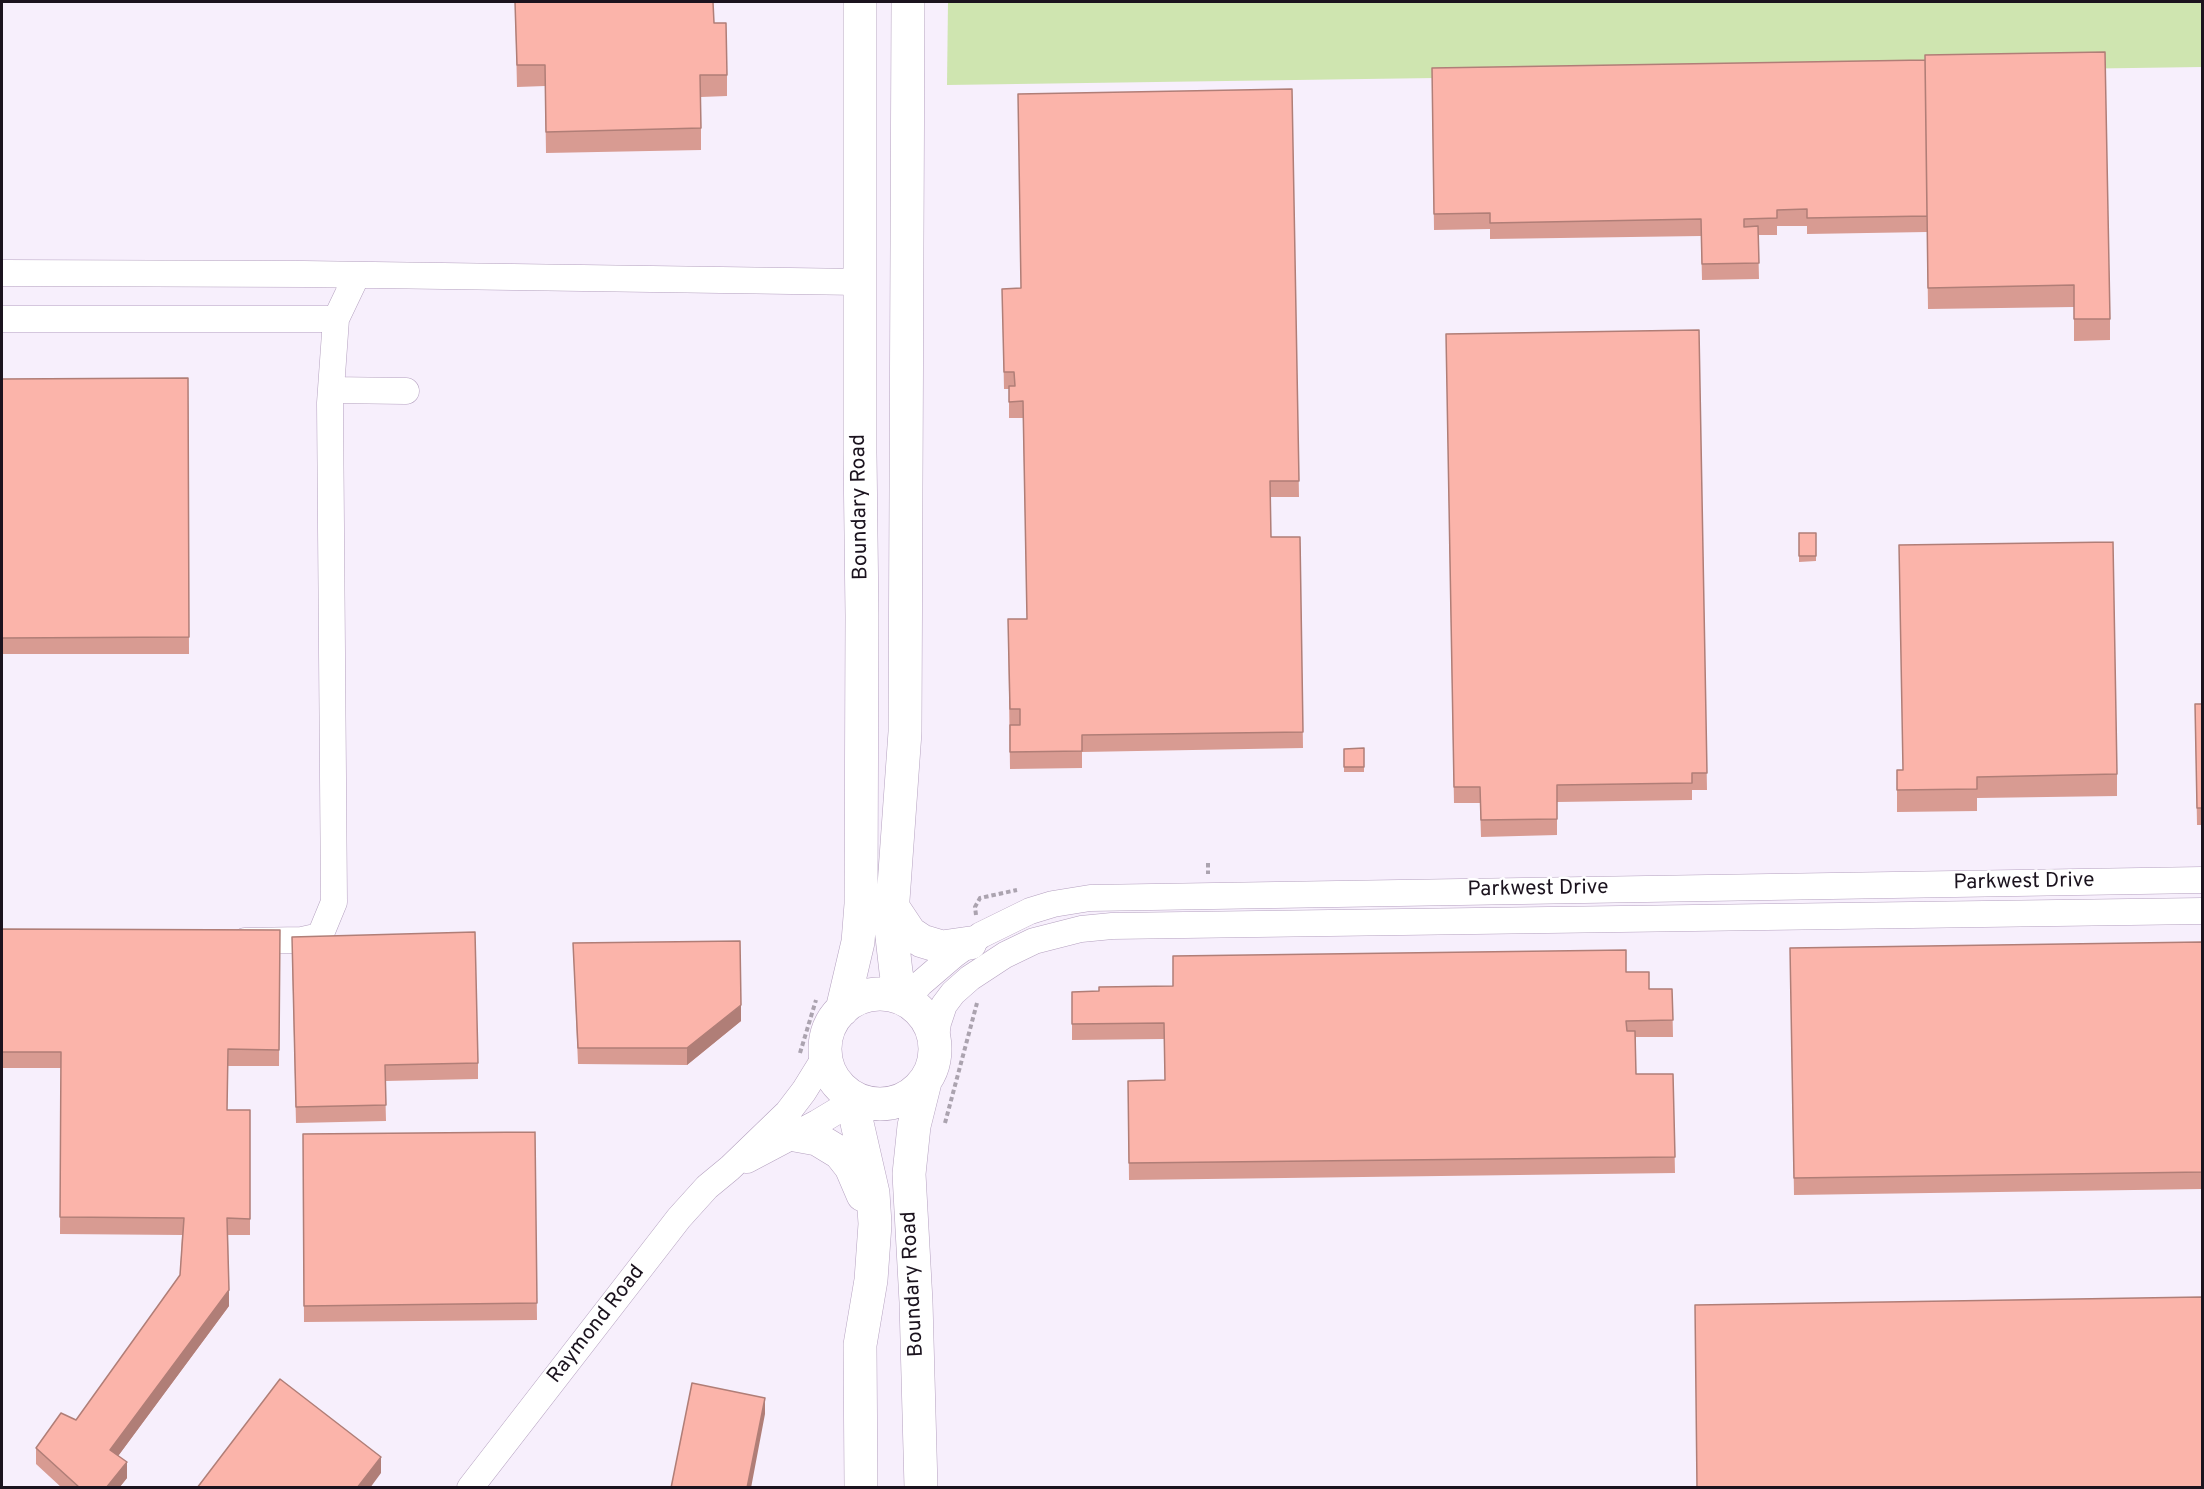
<!DOCTYPE html>
<html>
<head>
<meta charset="utf-8">
<style>
  body { margin:0 }
  #map { position:relative; width:2204px; height:1489px; overflow:hidden; background:#f7effc; font-family:Overpass,sans-serif }
  canvas { display:block }
  .frame { position:absolute; inset:0; border:3px solid #1b131e; pointer-events:none }
</style>
</head>
<body>
<div id="map">
<canvas width="2204" height="1489"></canvas>
<div class="frame"></div>
</div>
<script>
const context = document.querySelector('canvas').getContext('2d');
context.lineJoin = 'round';
function fill(path, color) {
  context.fillStyle = color;
  context.fill(path, 'evenodd');
}
function shape(rows) {
  const path = new Path2D();
  for (const r of rows) {
    if (r.length === 3) {
      path.moveTo(r[0] + r[2], r[1]);
      path.arc(r[0], r[1], r[2], 0, 2 * Math.PI);
      continue;
    }
    path.moveTo(r[0], r[1]);
    for (let i = 2; i < r.length; i += 2) path.lineTo(r[i], r[i + 1]);
  }
  return path;
}
function trace(path, color, width, dash) {
  context.strokeStyle = color;
  context.lineWidth = width;
  context.lineCap = dash ? 'butt' : 'round';
  context.setLineDash(dash || []);
  context.stroke(path);
}
function label(font, color, halo, rows, align = 'center') {
  context.font = font + ' Overpass,sans-serif';
  context.lineWidth = 5;
  context.setLineDash([]);
  context.textBaseline = 'middle';
  context.strokeStyle = halo;
  context.fillStyle = color;
  for (const [text, x, y, turn = 0] of rows) {
    context.save();
    context.translate(x, y);
    context.rotate((+turn || 0) * Math.PI / 180);
    context.textAlign = isNaN(turn) ? turn : align;
    if (halo) context.strokeText(text, 0, 0);
    context.fillText(text, 0, 0);
    context.restore();
  }
}
fill(shape([
  [948,2,2202,2,2202,67,947,85]
]), '#cfe5b0');
const minor = shape([
  [2,273,304,274,860,282],
  [2,319,336,319],
  [331,390,406,391],
  [245,941,302,940,320,936,334,902,330,403,336,319,357,275],
  [905,1000,920,984,955,954,981,935,1030,911,1053,904,1090,898,2202,880],
  [935,1044,938,1023,944,1005,953,993,970,978,1005,955,1034,941,1081,929,1112,926,2202,911],
  [747,1160,817,1123,837,1111,853,1098],
  [470,1488,679,1218,707,1187,730,1168,788,1112,804,1091,825,1057]
]);
const major = shape([
  [892,906,910,933,922,941,942,947,970,943],
  [880,1049,55],
  [901,998,896,972,891,928,905,732,908,2],
  [842,1010,858,942,861,904,862,616,860,453,860,2],
  [855,1099,857,1123,873,1193,875,1224,871,1280,860,1345,861,1488],
  [795,1135,817,1139,840,1153,851,1167,863,1195],
  [921,1488,916,1302,909,1174,914,1126,925,1082]
]);
trace(minor, '#b4a0bf', 27);
trace(major, '#b4a0bf', 34);
trace(shape([
  [1208,863,1208,874],
  [976,915,975,907,980,898,1017,890],
  [800,1053,816,1000],
  [945,1123,977,1003]
]), '#aba3af', 4, [4.5, 3]);
trace(minor, '#fff', 26);
trace(major, '#fff', 33);
fill(shape([
  [515,2,700,2,714,23,727,75,727,96,701,97,701,150,546,153,545,86,517,87],
  [1925,60,2110,319,2110,340,2074,341,2074,307,1928,309,1927,232,1807,234,1807,226,1777,226,1777,235,1758,235,1759,279,1702,280,1701,236,1490,239,1490,229,1434,230,1432,68],
  [1292,89,1299,497,1271,497,1271,537,1300,537,1303,748,1082,752,1082,768,1010,769,1008,619,1027,619,1023,418,1009,418,1009,389,1004,389,1002,289,1021,288],
  [1699,330,1707,790,1692,790,1692,800,1557,802,1557,835,1481,837,1480,803,1454,803,1446,334],
  [188,378,189,654,2,654,2,379],
  [1799,533,1816,533,1816,561,1799,562],
  [2195,704,2202,704,2202,825,2197,825],
  [1364,748,1364,772,1344,772,1344,749],
  [1897,770,2117,774,2117,796,1977,798,1977,811,1897,812],
  [2,929,280,930,279,1066,228,1066,227,1110,250,1110,250,1235,228,1235,229,1306,118,1456,127,1478,119,1488,62,1488,36,1464,36,1448,76,1420,180,1275,182,1235,60,1234,61,1068,2,1068],
  [2202,942,2202,1189,1794,1195,1790,948],
  [573,943,741,1021,687,1065,578,1064],
  [292,953,478,1063,478,1079,385,1081,386,1121,296,1123],
  [1626,972,1649,989,1672,989,1673,1037,1636,1037,1636,1074,1673,1074,1675,1173,1129,1180,1128,1081,1165,1080,1164,1039,1072,1040,1072,992,1099,991,1173,986],
  [535,1132,537,1320,304,1322,303,1134]
]), '#d89b92');
fill(shape([
  [741,1005,741,1021,687,1065,687,1048],
  [229,1290,229,1306,110,1467,110,1450],
  [765,1398,765,1414,751,1488,747,1488],
  [381,1457,381,1473,370,1488,357,1488],
  [127,1462,127,1478,119,1488,106,1488]
]), '#b07e77');
const building = shape([
  [515,2,713,2,714,23,726,23,727,75,700,75,701,128,546,132,545,65,517,65,515,2],
  [2105,52,2110,319,2074,319,2074,285,1928,288,1925,55,2105,52],
  [1925,60,1927,216,1807,218,1807,209,1777,210,1777,218,1744,219,1744,227,1758,226,1759,263,1702,264,1701,219,1490,223,1490,213,1434,214,1432,68,1925,60],
  [1292,89,1299,481,1270,481,1271,537,1300,537,1303,732,1082,735,1082,751,1010,752,1010,725,1020,725,1020,709,1010,709,1008,619,1027,619,1023,401,1009,402,1009,386,1015,386,1014,372,1004,372,1002,289,1021,288,1018,94,1292,89],
  [1699,330,1707,773,1692,773,1692,783,1557,785,1557,819,1481,820,1480,787,1454,787,1446,334,1699,330],
  [188,378,189,637,2,638,2,379,188,378],
  [1799,533,1816,533,1816,556,1799,556,1799,533],
  [2113,542,2117,774,1977,777,1977,789,1897,790,1897,770,1903,770,1899,545,2113,542],
  [2195,704,2202,704,2202,808,2197,808,2195,704],
  [1364,748,1364,767,1344,767,1344,749,1364,748],
  [2,929,280,930,279,1050,228,1049,227,1110,250,1110,250,1219,227,1218,229,1290,110,1450,127,1462,106,1488,80,1488,36,1448,61,1413,76,1420,180,1275,184,1218,60,1217,61,1052,2,1052,2,929],
  [475,932,478,1063,385,1065,386,1105,296,1107,292,937,475,932],
  [740,941,741,1005,687,1048,578,1048,573,943,740,941],
  [2202,942,2202,1172,1794,1178,1790,948,2202,942],
  [1626,950,1626,972,1649,972,1649,989,1672,989,1673,1020,1626,1021,1627,1031,1635,1031,1636,1074,1673,1074,1675,1157,1129,1163,1128,1081,1165,1080,1164,1023,1072,1024,1072,992,1099,991,1099,987,1173,986,1173,956,1626,950],
  [535,1132,537,1303,304,1306,303,1134,535,1132],
  [2202,1297,2202,1488,1697,1488,1695,1305,2202,1297],
  [280,1379,381,1457,357,1488,197,1488,280,1379],
  [692,1383,765,1398,747,1488,671,1488,692,1383]
]);
fill(building, '#fbb4aa');
trace(building, '#b07e77', 1.5);
label('21px', '#1b131e', '#fff', [
  ["Boundary Road",861,507,-91],
  ["Parkwest Drive",2024,883,-1],
  ["Parkwest Drive",1538,890,-1],
  ["Boundary Road",914,1284,-93],
  ["Raymond Road",597,1325,-52]
]);
</script>
</body>
</html>
